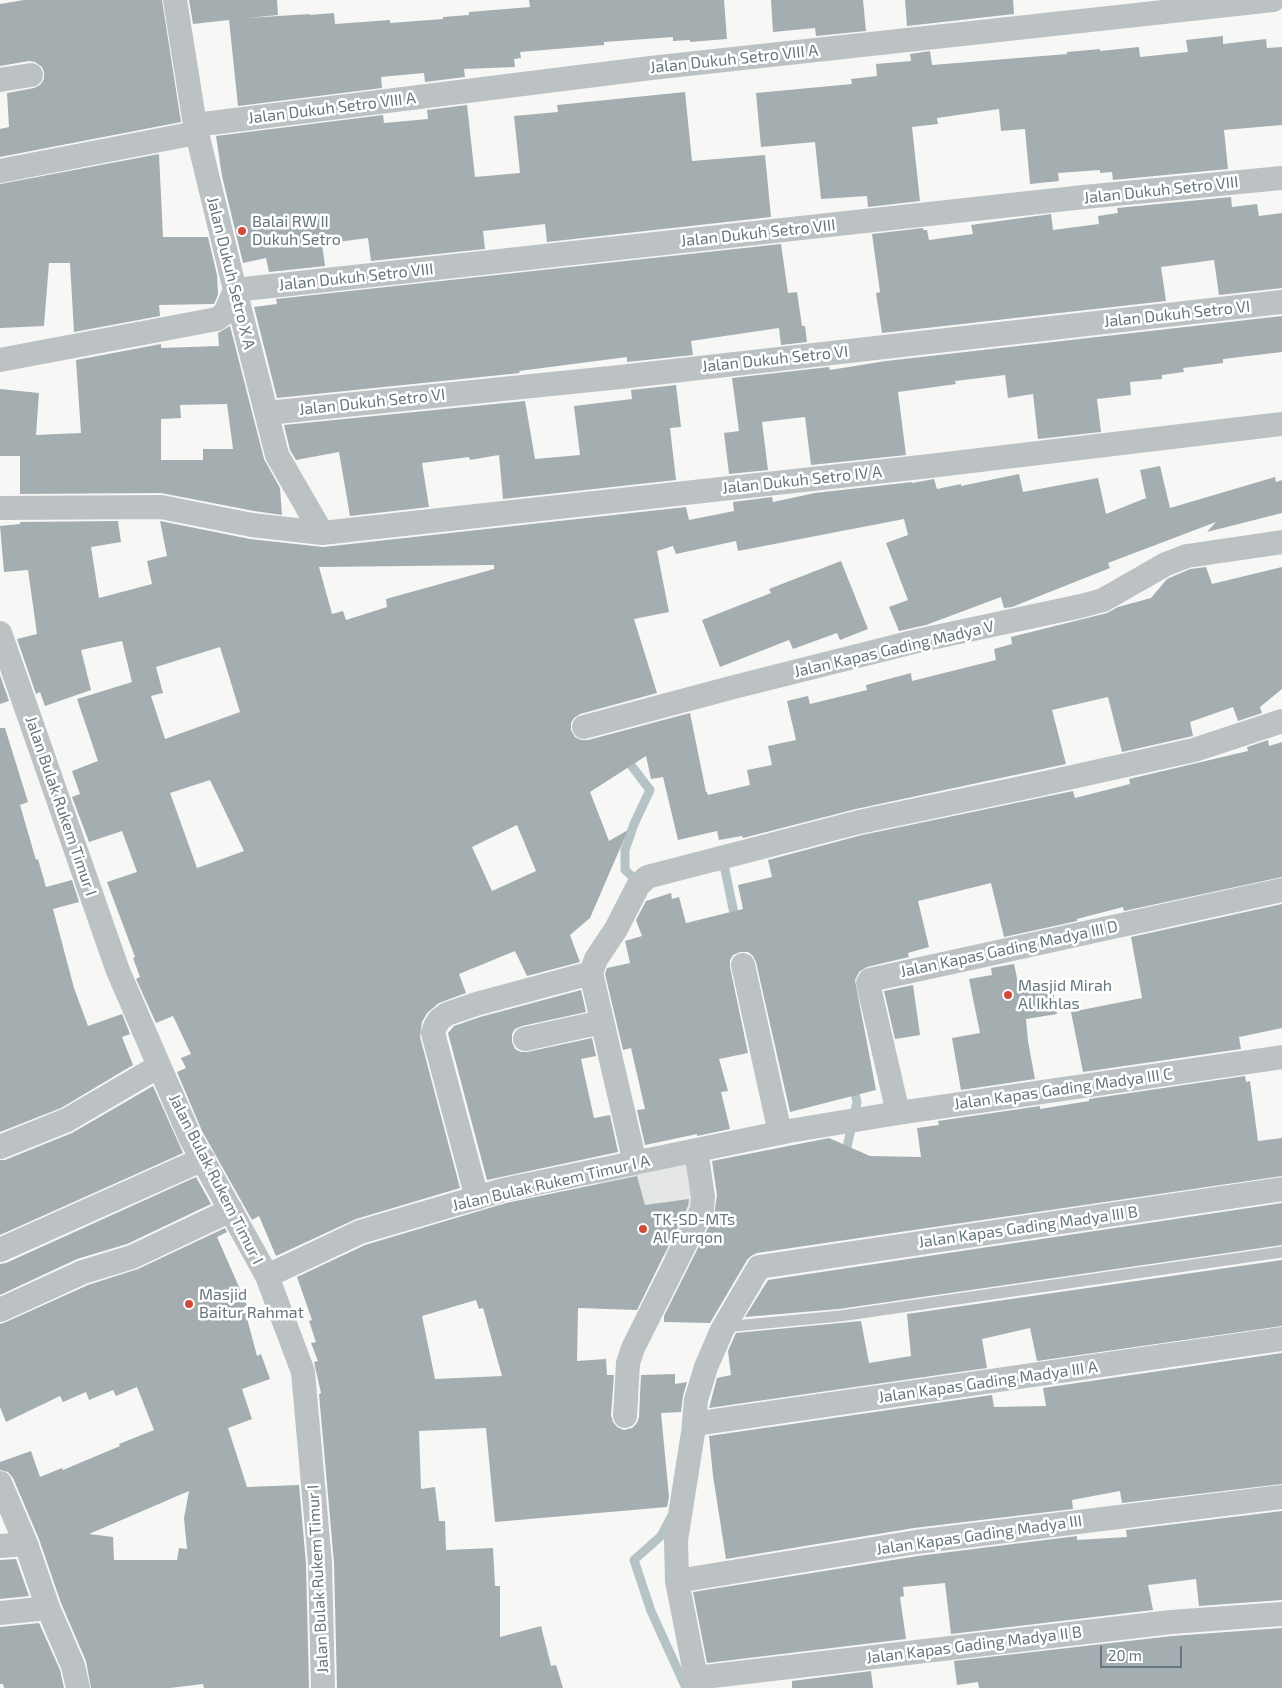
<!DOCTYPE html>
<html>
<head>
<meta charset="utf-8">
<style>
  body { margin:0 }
  #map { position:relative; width:1282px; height:1688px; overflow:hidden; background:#f7f7f5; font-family:"Exo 2",sans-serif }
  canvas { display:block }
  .scale { position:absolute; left:1100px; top:1646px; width:82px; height:22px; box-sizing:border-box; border:2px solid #65767d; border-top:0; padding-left:6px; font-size:15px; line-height:18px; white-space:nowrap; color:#65767d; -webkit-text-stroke:4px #fff; paint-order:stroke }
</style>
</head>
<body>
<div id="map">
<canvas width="1282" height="1688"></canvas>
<div class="scale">20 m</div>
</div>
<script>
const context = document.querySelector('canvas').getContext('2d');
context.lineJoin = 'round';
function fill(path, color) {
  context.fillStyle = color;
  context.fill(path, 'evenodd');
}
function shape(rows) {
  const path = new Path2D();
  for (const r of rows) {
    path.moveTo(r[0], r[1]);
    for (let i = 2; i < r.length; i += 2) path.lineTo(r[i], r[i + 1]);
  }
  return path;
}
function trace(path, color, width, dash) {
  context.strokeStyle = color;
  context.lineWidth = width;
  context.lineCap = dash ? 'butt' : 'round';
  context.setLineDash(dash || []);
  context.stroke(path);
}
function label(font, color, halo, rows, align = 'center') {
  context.font = font + ' "Exo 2",sans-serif';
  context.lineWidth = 5;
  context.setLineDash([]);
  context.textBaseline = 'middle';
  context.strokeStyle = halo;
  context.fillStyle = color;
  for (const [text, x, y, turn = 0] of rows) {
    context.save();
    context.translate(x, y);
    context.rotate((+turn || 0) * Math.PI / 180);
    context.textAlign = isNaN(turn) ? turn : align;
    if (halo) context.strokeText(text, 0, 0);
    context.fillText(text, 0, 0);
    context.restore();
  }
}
fill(shape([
  [692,1159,702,1203,669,1255,601,1255,597,1178]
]), '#e5e7e5');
trace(shape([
  [624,756,650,790,634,824,625,850,625,870,634,878],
  [716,867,724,865,736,923],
  [845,1156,857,1102,853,1086],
  [671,1517,661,1536,634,1560,651,1611,686,1688]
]), '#b6c3c5', 9);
fill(shape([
  [24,0,162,0,181,122,0,157,0,129,9,127,7,93,34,88,40,85,44,79,44,72,42,67,35,62,29,61,0,66,0,4],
  [189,0,277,0,278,15,247,18,310,14,310,15,334,13,335,24,390,20,390,23,443,19,443,17,469,15,469,12,530,7,529,0,724,0,727,39,690,42,690,40,673,41,673,37,604,42,604,45,520,52,521,58,514,59,515,67,464,69,465,77,425,82,424,73,381,77,382,88,238,106,229,20,193,24],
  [771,0,863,0,866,31,816,36,815,28,773,32],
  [905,0,1013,0,1014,14,907,26],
  [1223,36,1223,44,1266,39,1267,48,1282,47,1282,125,1224,130,1228,169,1113,180,1112,172,1100,173,1100,170,1058,173,1059,181,1030,184,1025,129,1001,131,999,109,937,118,938,124,912,127,920,201,868,207,867,196,821,199,815,142,761,147,756,93,852,84,851,79,877,76,876,64,911,61,910,54,930,51,932,65,1067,54,1067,52,1100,49,1100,51,1139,47,1140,57,1188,52,1186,40],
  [685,92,692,161,765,155,771,217,547,242,545,224,483,231,485,249,371,261,368,238,322,244,325,266,269,272,266,258,243,263,222,176,216,136,383,115,384,123,428,119,427,110,467,105,475,177,520,173,514,116,558,112,557,105],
  [159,154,163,237,208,237,217,275,218,295,214,304,159,305,160,316,74,332,70,263,49,263,44,326,0,328,0,184],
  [1231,197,1232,207,1257,204,1259,216,1282,213,1282,288,1219,295,1214,260,1161,267,1166,301,882,333,876,293,880,292,872,234,923,228,923,230,927,230,929,240,973,234,971,225,1051,214,1053,230,1099,224,1098,216,1118,213,1117,208],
  [781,244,788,293,797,292,802,326,805,326,807,342,781,345,779,328,691,341,693,355,627,362,627,357,519,371,520,373,277,398,254,307,277,304,276,299],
  [1282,316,1282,352,1223,359,1223,363,1183,368,1184,372,1162,375,1162,379,1130,382,1131,395,1097,399,1101,432,1038,439,1033,394,1008,398,1005,375,955,381,956,384,898,392,906,455,811,465,805,417,762,422,768,470,729,474,724,433,739,431,732,378,829,367,830,370,886,361],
  [230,326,264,459,280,488,282,515,254,511,161,493,20,494,20,456,0,456,0,389,39,393,36,435,81,433,76,360,161,344,161,348,219,346,218,333],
  [227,404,233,449,203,449,203,460,161,460,161,419,181,418,180,405],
  [676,385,681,427,670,428,676,480,503,499,499,455,470,460,469,457,422,463,429,507,350,516,339,452,296,460,290,450,284,425,525,401,535,459,580,455,574,406,632,399,631,390],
  [1160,466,1170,508,1275,477,1276,482,1282,480,1282,513,1207,532,1216,522,1108,563,1110,568,1012,607,1004,608,1001,597,926,625,899,631,889,607,908,600,886,543,908,535,904,519,738,551,736,541,676,554,673,546,657,551,669,612,634,619,657,693,580,714,574,718,571,723,571,730,575,737,581,740,588,740,690,713,706,792,707,792,708,795,750,785,747,770,772,765,768,746,796,740,787,701,808,696,810,704,867,690,866,685,911,673,912,681,996,660,994,649,1012,644,1011,637,1107,613,1118,607,1151,598,1167,579,1190,569,1206,567,1212,584,1282,567,1282,689,1260,707,1262,713,1238,721,1233,707,1190,722,1193,736,1122,752,1108,697,1052,710,1066,764,856,809,743,838,742,836,719,840,717,831,678,840,663,777,651,779,646,756,590,792,609,841,628,830,590,918,570,935,580,962,527,976,515,951,459,974,466,993,439,1003,427,1013,422,1022,420,1037,460,1188,356,1219,276,1256,259,1216,252,1220,202,1131,177,1072,186,1068,181,1058,191,1054,173,1016,156,1023,136,979,140,977,133,958,135,957,107,882,137,872,122,831,89,842,72,797,80,794,72,771,98,761,77,699,132,682,122,641,81,650,91,690,45,706,40,692,36,694,17,639,37,634,28,570,4,572,0,526,20,524,20,522,118,521,121,542,91,547,99,598,152,584,147,561,167,556,160,521,250,539,323,547,686,507,689,520,734,511,733,502,772,497,773,502,815,493,912,482,912,483,934,479,937,489,961,484,961,486,1019,474,1023,492,1098,478,1106,514,1146,498,1140,470],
  [494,565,494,569,386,599,387,607,346,620,343,611,332,614,319,567],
  [220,647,240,712,165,739,151,696,163,693,156,667],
  [210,780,244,851,197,868,170,793],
  [517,825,536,871,492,891,472,847],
  [841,561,868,629,840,640,837,633,793,649,789,640,720,667,702,620,771,593,769,589],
  [0,675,9,701,0,704],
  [0,728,5,728,28,802,20,805,36,860,38,859,46,887,72,880,79,902,53,909,74,988,88,1026,122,1014,130,1034,122,1037,133,1065,61,1108,0,1132],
  [1268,740,1269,746,1282,742,1282,877,1124,911,1123,907,1077,919,1077,921,1004,937,991,883,918,901,929,947,908,953,909,957,867,967,859,972,855,980,876,1090,790,1112,756,962,753,956,748,952,740,952,733,955,730,960,730,967,748,1053,719,1059,728,1091,721,1092,730,1129,697,1136,697,1134,645,1145,637,1110,645,1109,631,1048,623,1050,605,974,607,968,630,963,625,941,642,936,636,920,646,901,671,893,672,899,679,897,686,923,743,909,738,885,772,877,768,860,862,835,1073,791,1075,798,1130,784,1129,779,1248,751,1247,747],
  [1282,904,1282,1028,1239,1037,1241,1049,1083,1072,1071,1012,1142,998,1131,937],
  [1014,964,1020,992,1052,987,1057,1014,1026,1019,1028,1041,1035,1079,961,1090,952,1038,980,1033,969,979,992,975,991,968],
  [913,985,920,1035,895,1039,884,991],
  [581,990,586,1012,522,1026,515,1029,512,1034,512,1042,515,1049,521,1052,527,1052,592,1038,596,1056,581,1059,594,1118,610,1115,618,1152,487,1180,448,1033,454,1026,480,1017],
  [1245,1076,1246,1082,1250,1081,1258,1141,1282,1138,1282,1176,757,1253,751,1256,747,1260,710,1323,664,1322,664,1316,714,1216,717,1195,712,1161,829,1138,870,1156,921,1157,917,1128,939,1125,938,1121,1040,1106,1040,1109,1089,1101,1089,1099],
  [153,1086,183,1153,0,1235,0,1160,5,1160,72,1133],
  [637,1176,645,1205,689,1199,688,1206,637,1310,578,1308,577,1361,606,1359,607,1375,614,1375,611,1415,613,1422,617,1427,624,1430,632,1428,637,1423,639,1417,641,1375,675,1374,675,1384,687,1382,683,1396,681,1412,661,1413,669,1497,667,1507,495,1522,486,1428,419,1431,421,1489,435,1487,439,1521,445,1521,446,1550,493,1548,495,1586,500,1586,500,1637,541,1626,551,1666,556,1665,563,1688,337,1688,334,1563,319,1394,321,1393,314,1362,318,1361,311,1343,316,1342,309,1321,312,1320,297,1277,365,1245,506,1203],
  [476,1300,479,1309,483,1308,502,1376,435,1379,422,1316],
  [196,1177,211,1204,127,1244,77,1259,0,1295,0,1264,6,1263],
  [1282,1203,1282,1245,839,1309,745,1317,768,1280],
  [225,1228,227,1232,217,1237,247,1305,244,1307,257,1356,261,1354,270,1379,242,1389,252,1419,228,1428,247,1487,299,1485,306,1564,309,1688,204,1688,203,1684,170,1688,91,1688,86,1661,61,1603,39,1539,13,1478,8,1472,0,1470,0,1462,31,1451,40,1477,62,1468,63,1470,120,1446,119,1444,154,1430,137,1387,116,1396,113,1390,89,1400,86,1392,63,1402,60,1396,6,1422,0,1407,0,1324,6,1322,88,1285,138,1269],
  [189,1491,184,1518,187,1549,179,1548,177,1560,114,1560,113,1537,89,1534],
  [1282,1260,1282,1326,1037,1361,1030,1328,982,1339,987,1368,709,1408,717,1378,731,1375,728,1351,736,1333,861,1321,869,1363,911,1356,907,1314],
  [1282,1353,1282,1484,1122,1503,1120,1491,1072,1500,1073,1509,914,1528,726,1559,713,1476,709,1436,992,1395,994,1407,1046,1406,1043,1388],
  [1282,1511,1282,1600,1199,1606,1196,1579,1148,1585,1153,1610,951,1634,945,1583,903,1587,904,1596,900,1597,906,1639,707,1663,693,1592,918,1556,1077,1536,1077,1540,1127,1537,1126,1530],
  [16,1559,29,1596,0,1599,0,1560],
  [39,1623,60,1670,64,1688,4,1688,3,1684,0,1684,0,1627],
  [1282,1628,1282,1688,979,1688,978,1682,957,1685,954,1661,1172,1636],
  [871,1671,873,1688,792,1688,792,1681]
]), '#a4aeb1');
trace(shape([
  [724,1327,840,1316,1282,1252]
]), '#bcc2c4', 11);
trace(shape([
  [175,0,195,125,235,290,277,455,322,533],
  [0,80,31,75],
  [195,125,651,68,1273,0],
  [0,171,196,133],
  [0,360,217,319,225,313,235,290,1084,197,1282,178],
  [267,413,620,377,1282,302],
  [0,508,161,507,252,525,322,533,921,467,1282,424],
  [0,633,118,971,190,1137,267,1276,303,1372,320,1563,323,1688],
  [584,727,734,687,917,641,1081,606,1103,600,1166,564,1187,556,1282,542],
  [743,965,780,1133],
  [525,1039,602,1022],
  [898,1113,868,983,870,980,1282,890],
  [0,1147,67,1120,159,1066],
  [635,1163,591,973,596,959,616,929,638,886,647,877,859,822,1036,785,1194,750,1282,721],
  [477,1198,433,1033,435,1027,439,1020,447,1014,476,1004,591,973],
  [0,1250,203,1159],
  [267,1276,360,1232,503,1190,789,1131,898,1113,1282,1057],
  [0,1310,83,1272,132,1257,231,1210],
  [625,1416,628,1363,633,1348,702,1210,703,1197,696,1150],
  [694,1424,1282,1339],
  [0,1483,26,1544,48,1608,73,1666,78,1688],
  [0,1546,26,1544],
  [677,1581,916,1542,1282,1497],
  [0,1613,48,1608],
  [696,1678,1171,1622,1282,1614],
  [700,1688,696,1678,677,1581,676,1540,693,1433,696,1400,706,1367,722,1330,759,1267,1282,1189]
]), '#bcc2c4', 24);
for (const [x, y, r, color] of [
  [242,231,5,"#d14b3b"],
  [1008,995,5,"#d14b3b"],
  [643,1229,5,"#d14b3b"],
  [189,1304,5,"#d14b3b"]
]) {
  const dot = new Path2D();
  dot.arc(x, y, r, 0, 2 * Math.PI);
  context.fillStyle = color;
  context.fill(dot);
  trace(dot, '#fff', 2);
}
label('16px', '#65767d', '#fff', [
  ["Jalan Dukuh Setro VIII A",734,59,-6],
  ["Jalan Dukuh Setro VIII A",332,108,-7],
  ["Jalan Dukuh Setro VIII",1161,190,-6],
  ["Jalan Dukuh Setro VIII",758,233,-6],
  ["Jalan Dukuh Setro X A",231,273,76],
  ["Jalan Dukuh Setro VIII",356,277,-6],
  ["Jalan Dukuh Setro VI",1177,314,-6],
  ["Jalan Dukuh Setro VI",775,359,-6],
  ["Jalan Dukuh Setro VI",372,402,-6],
  ["Jalan Dukuh Setro IV A",802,480,-6],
  ["Jalan Kapas Gading Madya V",894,649,-13],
  ["Jalan Bulak Rukem Timur I",61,806,71],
  ["Jalan Kapas Gading Madya III D",1009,949,-12],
  ["Jalan Kapas Gading Madya III C",1063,1089,-8],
  ["Jalan Bulak Rukem Timur I",216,1179,63],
  ["Jalan Bulak Rukem Timur I A",551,1183,-13],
  ["Jalan Kapas Gading Madya III B",1028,1227,-8],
  ["Jalan Kapas Gading Madya III A",988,1382,-8],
  ["Jalan Kapas Gading Madya III",979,1535,-8],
  ["Jalan Bulak Rukem Timur I",318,1579,-93],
  ["Jalan Kapas Gading Madya II B",974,1645,-7]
]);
label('16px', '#65767d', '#fff', [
  ["Balai RW II",252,222],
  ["Dukuh Setro",252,240],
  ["Masjid Mirah",1018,986],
  ["Al Ikhlas",1018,1004],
  ["TK-SD-MTs",653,1220],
  ["Al Furqon",653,1238],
  ["Masjid",199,1295],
  ["Baitur Rahmat",199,1313]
], 'left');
</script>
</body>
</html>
